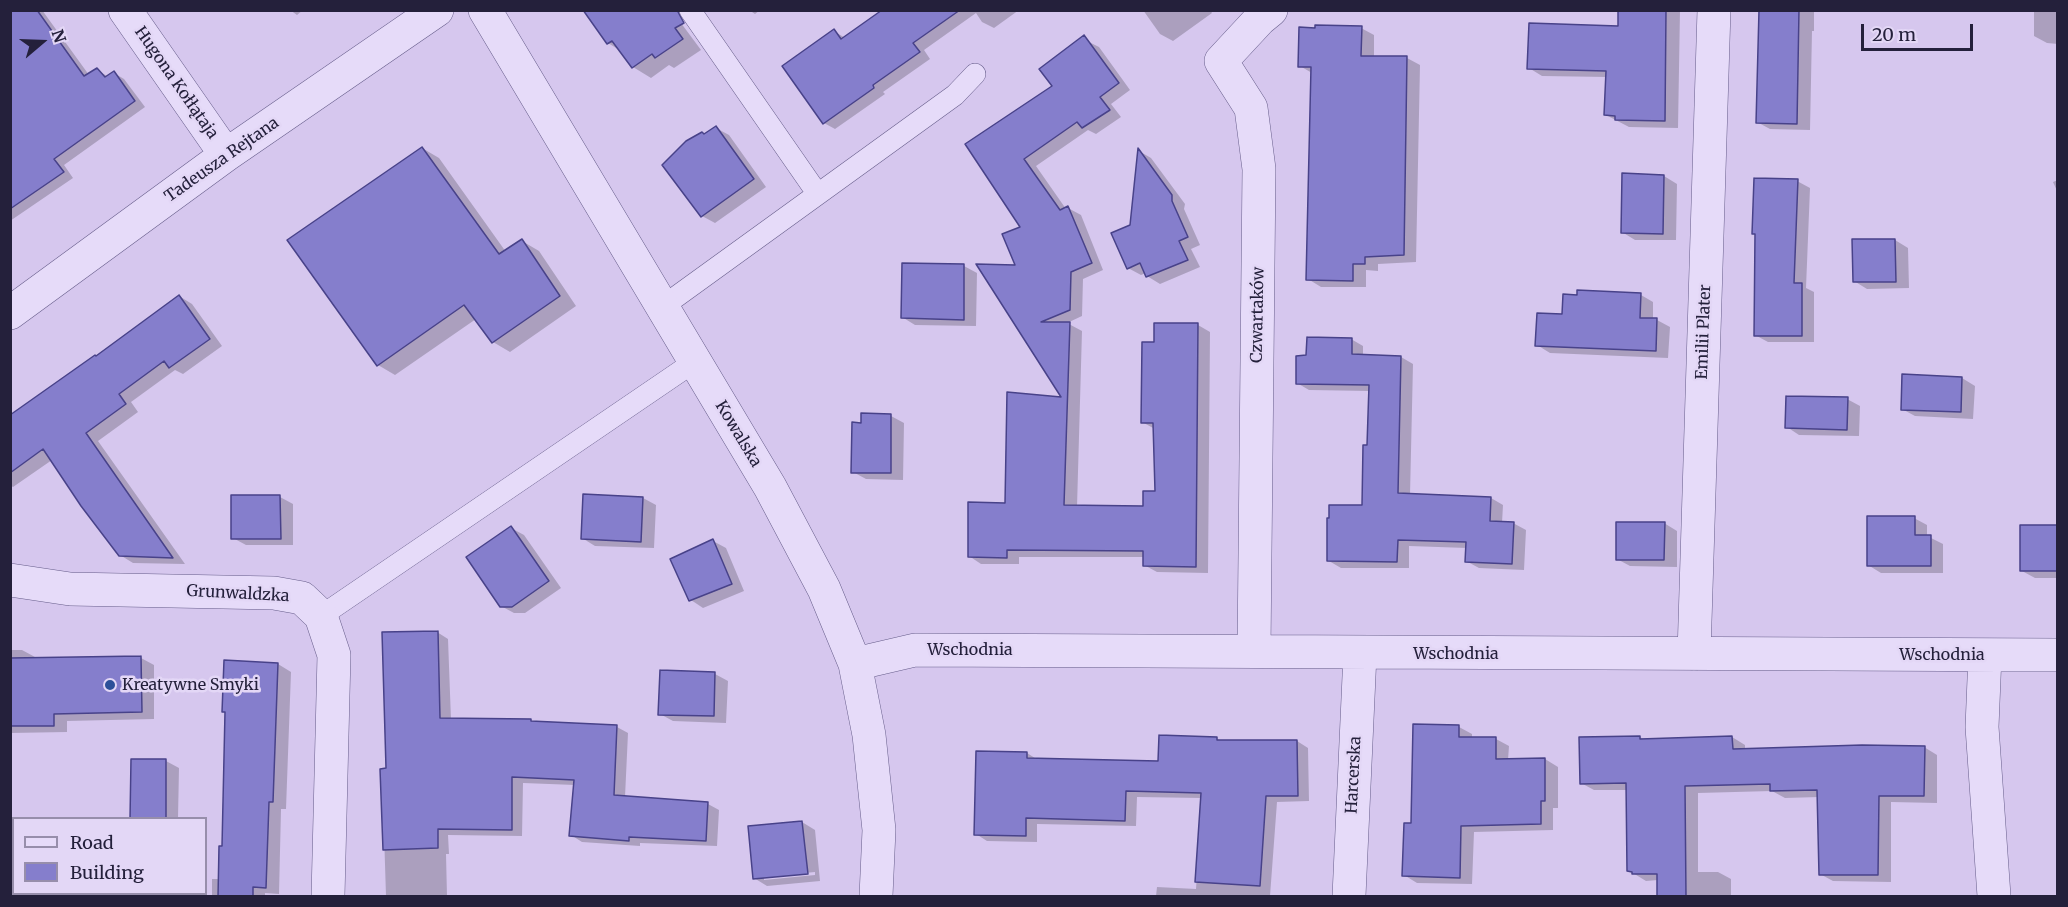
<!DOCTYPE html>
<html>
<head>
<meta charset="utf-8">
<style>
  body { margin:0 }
  #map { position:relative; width:2068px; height:907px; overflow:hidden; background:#d6c7ee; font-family:Merriweather,serif }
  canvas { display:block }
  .frame { position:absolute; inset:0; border:12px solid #24203b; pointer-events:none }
  .legend { position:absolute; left:12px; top:817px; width:195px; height:78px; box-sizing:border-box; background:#e3d7f6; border:2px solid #978eab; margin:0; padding:8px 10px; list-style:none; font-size:18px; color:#24203b }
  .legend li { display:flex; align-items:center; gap:12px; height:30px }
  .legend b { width:30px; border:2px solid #978eab }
  .north { position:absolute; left:12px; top:12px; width:60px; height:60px; -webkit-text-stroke:4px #e3d7f6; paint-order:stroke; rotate:71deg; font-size:16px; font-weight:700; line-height:24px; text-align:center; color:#24203b }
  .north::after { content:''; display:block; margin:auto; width:21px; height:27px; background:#24203b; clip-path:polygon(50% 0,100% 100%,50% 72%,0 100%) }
  .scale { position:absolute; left:1861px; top:24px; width:112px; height:27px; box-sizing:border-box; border:3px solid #24203b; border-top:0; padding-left:8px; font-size:18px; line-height:21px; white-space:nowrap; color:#24203b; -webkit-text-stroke:4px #e3d7f6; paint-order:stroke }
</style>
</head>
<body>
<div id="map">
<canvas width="2068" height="907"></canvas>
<div class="frame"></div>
<ul class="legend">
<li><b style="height:8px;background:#e6dbf9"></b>Road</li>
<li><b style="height:16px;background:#857ecc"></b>Building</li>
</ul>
<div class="north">N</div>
<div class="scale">20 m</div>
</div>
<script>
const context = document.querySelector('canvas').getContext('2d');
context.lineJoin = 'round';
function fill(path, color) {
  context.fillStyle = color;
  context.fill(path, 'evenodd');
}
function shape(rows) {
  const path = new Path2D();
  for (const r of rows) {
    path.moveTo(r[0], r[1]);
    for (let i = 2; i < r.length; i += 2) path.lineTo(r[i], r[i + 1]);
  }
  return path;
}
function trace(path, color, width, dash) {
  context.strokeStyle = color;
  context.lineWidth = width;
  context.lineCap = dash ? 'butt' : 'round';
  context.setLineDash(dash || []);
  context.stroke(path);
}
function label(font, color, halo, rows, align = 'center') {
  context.font = font + ' Merriweather,serif';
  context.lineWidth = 5;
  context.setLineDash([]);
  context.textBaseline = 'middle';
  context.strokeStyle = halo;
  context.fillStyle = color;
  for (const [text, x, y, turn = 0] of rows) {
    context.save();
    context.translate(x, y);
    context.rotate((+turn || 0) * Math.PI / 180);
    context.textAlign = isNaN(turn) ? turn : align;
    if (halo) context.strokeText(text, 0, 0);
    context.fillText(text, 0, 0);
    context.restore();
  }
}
fill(shape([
  [10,10,42,10,89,75,97,70,107,76,114,73,124,79,145,107,64,165,73,178,10,221],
  [290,10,303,10,297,15],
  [585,10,678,19,701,50,674,68,669,65,651,78,633,67,621,51,608,43],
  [749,10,760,10,755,14],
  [884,10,1019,10,994,28,982,22,976,13,924,50,930,59,883,92,885,94,835,129,824,123,834,31,845,38],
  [1143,10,1210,10,1212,13,1173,41,1160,34],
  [1620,10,1680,10,1678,128,1629,127,1606,115,1607,77,1542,76,1529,68,1619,28],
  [1761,10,1814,10,1814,31,1812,31,1810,130,1770,129,1757,122],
  [2034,10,2058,10,2058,44,2047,43,2034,36],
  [1361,28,1374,35,1374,57,1407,58,1420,65,1416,262,1378,264,1378,271,1366,270,1366,287,1321,287,1308,279,1312,73,1300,66],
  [1087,41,1099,47,1130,90,1111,104,1121,117,1096,134,1088,130,1036,166,1066,209,1068,208,1081,215,1103,270,1083,279,1082,316,1067,323,1082,331,1077,507,1145,507,1156,493,1155,429,1142,422,1155,343,1198,325,1210,332,1208,573,1157,572,1144,565,1144,557,1019,557,1019,564,981,564,969,556,1006,504,1064,399,1017,267,1022,227,967,145,1054,87],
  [716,128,729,135,766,187,715,223,702,216,705,136],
  [422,148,439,158,506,252,522,241,539,251,576,306,510,352,493,342,476,319,395,375,378,365],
  [1139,151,1151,158,1185,204,1184,209,1200,245,1191,249,1200,267,1160,284,1147,276,1146,273,1141,275,1128,268],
  [1664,176,1677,184,1676,240,1635,240,1622,232],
  [2058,180,2058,193,2053,182],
  [1797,181,1810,188,1806,288,1814,292,1814,342,1768,342,1755,335],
  [1895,240,1908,248,1909,288,1867,289,1854,281],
  [964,266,977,273,976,326,915,325,902,317],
  [1641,295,1653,302,1653,320,1657,320,1670,327,1668,358,1550,353,1537,345],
  [179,296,192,304,222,346,183,374,175,370,131,402,138,412,98,441,185,564,133,563,120,555,52,460,13,487,10,485,10,413,13,415],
  [1351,339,1363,346,1363,356,1401,357,1413,364,1410,495,1491,498,1503,505,1502,523,1513,523,1526,530,1524,570,1479,568,1466,561,1467,548,1409,546,1409,568,1341,568,1329,561,1364,507,1370,391,1309,390,1297,383,1308,357],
  [1903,376,1962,378,1975,386,1973,419,1915,416,1902,409],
  [1847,399,1860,406,1859,436,1799,435,1787,427],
  [891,416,904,423,903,480,866,479,853,472],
  [280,497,293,504,293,545,246,545,233,538],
  [643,498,656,505,654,548,595,546,582,538],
  [1914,518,1927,525,1927,536,1943,544,1943,573,1881,573,1868,565],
  [1664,523,1677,531,1677,567,1630,566,1617,559],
  [2058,526,2058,578,2035,578,2022,571],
  [511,528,524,535,561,588,525,613,514,613,501,606],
  [713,541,726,548,744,591,703,608,691,600,672,560],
  [437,632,448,639,451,720,530,720,534,723,617,727,628,733,625,797,708,804,719,810,717,846,640,843,640,846,582,842,571,835,575,785,523,783,522,836,448,835,449,854,446,854,447,896,386,896,382,770,387,770],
  [10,650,22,650,35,657,35,659,141,658,154,665,154,719,67,721,67,732,10,733],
  [226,662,278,664,291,672,286,809,281,809,279,894,265,893,265,896,212,896,212,879,220,879,224,847],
  [715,674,728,681,726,723,673,721,660,714],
  [1459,727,1472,734,1472,738,1496,739,1509,746,1508,760,1545,759,1558,767,1558,808,1553,808,1553,830,1474,832,1472,884,1417,883,1404,875,1412,825],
  [1640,737,1646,741,1732,737,1745,745,1745,751,1924,747,1937,755,1937,803,1891,802,1891,882,1833,881,1820,874,1819,797,1785,798,1772,791,1698,793,1698,872,1718,872,1731,879,1731,896,1667,896,1658,880,1646,881,1628,870,1628,790,1594,790,1581,783],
  [1216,738,1222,742,1297,741,1308,748,1309,801,1277,802,1270,896,1156,896,1157,887,1196,889,1202,798,1137,797,1136,826,1037,824,1037,842,987,841,976,834,1027,753,1038,760,1159,763],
  [166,761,179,768,178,818,132,818],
  [802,822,815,830,820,881,767,886,754,878],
  [815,872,815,875,764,880,764,877]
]), '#0003');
const building = shape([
  [10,10,37,10,84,76,97,68,105,77,114,71,135,101,54,159,64,172,10,209,10,10],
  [583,10,677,10,684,23,675,28,683,39,655,58,652,54,632,68,612,41,607,44,583,10],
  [882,10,960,10,913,43,920,52,873,85,874,88,823,124,782,66,834,29,841,39,882,10],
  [1618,10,1666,10,1665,121,1615,120,1615,116,1604,115,1606,71,1527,69,1529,23,1618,26,1618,10],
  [1759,10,1799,10,1797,124,1756,123,1759,10],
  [1315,25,1362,26,1361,56,1407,56,1404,255,1365,257,1365,264,1353,264,1353,281,1306,280,1311,67,1298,67,1299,27,1315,28,1315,25],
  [1084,35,1119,83,1100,97,1110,110,1082,128,1077,122,1024,159,1060,210,1068,206,1092,263,1071,272,1070,310,1041,322,1070,322,1064,505,1143,506,1143,491,1155,491,1153,423,1141,423,1142,342,1154,342,1154,323,1198,323,1196,567,1143,566,1143,551,1007,550,1007,558,968,557,968,502,1005,503,1007,392,1061,397,976,264,1015,265,1002,234,1020,227,965,144,1052,86,1039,69,1084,35],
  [716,126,754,179,701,217,662,165,686,141,702,132,704,134,716,126],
  [422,147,499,254,522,239,560,296,492,343,464,305,377,366,287,240,422,147],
  [1138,148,1172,195,1172,201,1188,237,1179,241,1188,260,1146,277,1140,263,1127,269,1111,233,1130,225,1138,148],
  [1622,173,1664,175,1663,234,1621,233,1622,173],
  [1754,178,1798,179,1794,283,1802,283,1802,336,1754,336,1755,234,1752,234,1754,178],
  [1852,239,1895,239,1896,282,1853,282,1852,239],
  [902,263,964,264,964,320,901,318,902,263],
  [1577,290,1641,293,1640,318,1657,318,1656,351,1535,346,1537,313,1562,314,1563,294,1577,295,1577,290],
  [179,295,210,339,169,368,164,361,119,394,126,404,86,433,173,558,119,556,81,506,43,449,10,473,10,415,95,355,96,356,179,295],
  [1307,337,1352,338,1352,354,1401,356,1398,493,1491,497,1490,521,1514,522,1512,564,1465,562,1466,542,1398,540,1397,562,1327,561,1327,518,1329,518,1329,505,1362,505,1363,445,1367,445,1369,385,1296,384,1296,356,1306,355,1307,337],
  [1902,374,1962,377,1961,412,1901,410,1902,374],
  [1786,396,1848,397,1847,430,1785,428,1786,396],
  [861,413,891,414,891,473,851,473,852,422,861,423,861,413],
  [583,494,643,497,641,542,581,539,583,494],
  [231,495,280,495,281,539,231,539,231,495],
  [1867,516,1915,516,1915,535,1931,535,1931,566,1867,566,1867,516],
  [1616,522,1665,522,1664,560,1616,560,1616,522],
  [2020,525,2058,525,2058,571,2020,571,2020,525],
  [511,526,549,581,512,607,500,607,466,557,511,526],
  [713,539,732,584,689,601,670,559,713,539],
  [438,631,440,718,531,719,531,721,617,725,614,795,708,802,706,841,629,837,629,841,569,836,574,780,512,777,512,830,438,829,438,848,383,850,380,769,386,768,382,632,438,631],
  [141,656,142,712,54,714,54,726,10,726,10,658,141,656],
  [224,660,278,663,273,802,269,802,266,888,253,887,253,897,218,897,219,846,222,846,225,712,222,712,224,660],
  [660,670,715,672,714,716,658,715,660,670],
  [1413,724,1459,725,1459,737,1496,737,1496,759,1545,758,1545,801,1541,801,1541,824,1461,826,1460,878,1402,876,1404,823,1411,823,1413,724],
  [1159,735,1217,737,1217,740,1297,740,1298,796,1266,796,1260,886,1195,882,1201,793,1126,791,1125,821,1026,818,1026,836,974,835,976,751,1027,752,1027,758,1158,761,1159,735],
  [1640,736,1640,739,1732,736,1733,749,1862,745,1925,746,1924,796,1879,796,1878,875,1819,875,1817,790,1770,791,1770,784,1685,786,1686,897,1657,897,1657,874,1632,874,1632,872,1627,871,1626,783,1580,784,1579,737,1640,736],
  [131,759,166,759,166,819,130,819,131,759],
  [802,821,808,874,753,879,748,826,802,821]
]);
fill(building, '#857ecc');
trace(building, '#484289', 1.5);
const lane = shape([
  [690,10,817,193],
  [662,307,955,95,975,74],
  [321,616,694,362]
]);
const street = shape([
  [125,10,226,155],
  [485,10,770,487,824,589,855,664,869,735,879,830,876,896],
  [10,313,226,155,437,10],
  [10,580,70,589,274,593,302,598,321,616,334,655,328,896],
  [1254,650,1259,169,1251,108,1221,61,1260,19,1271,10],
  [1694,654,1714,10],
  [1985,655,1982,727,1994,896],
  [855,664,915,650,2058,655],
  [1349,896,1360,654]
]);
trace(lane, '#665d8a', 22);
trace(street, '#665d8a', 34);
trace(lane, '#e6dbf9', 21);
trace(street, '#e6dbf9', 33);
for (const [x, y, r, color] of [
  [110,685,6,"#2d5099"]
]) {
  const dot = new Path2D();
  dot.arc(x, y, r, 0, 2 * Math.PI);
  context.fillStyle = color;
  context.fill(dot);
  trace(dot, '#e3d7f6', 2);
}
label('16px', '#24203b', '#e3d7f6', [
  ["Hugona Kołłątaja",176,83,55],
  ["Tadeusza Rejtana",222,160,-35],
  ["Czwartaków",1258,315,-89],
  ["Emilii Plater",1704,332,-88],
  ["Kowalska",738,434,59],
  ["Grunwaldzka",238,594,3],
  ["Wschodnia",970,650],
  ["Wschodnia",1456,654],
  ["Wschodnia",1942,655],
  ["Harcerska",1354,775,-87]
]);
label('16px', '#24203b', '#e3d7f6', [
  ["Kreatywne Smyki",122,685]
], 'left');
</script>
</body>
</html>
